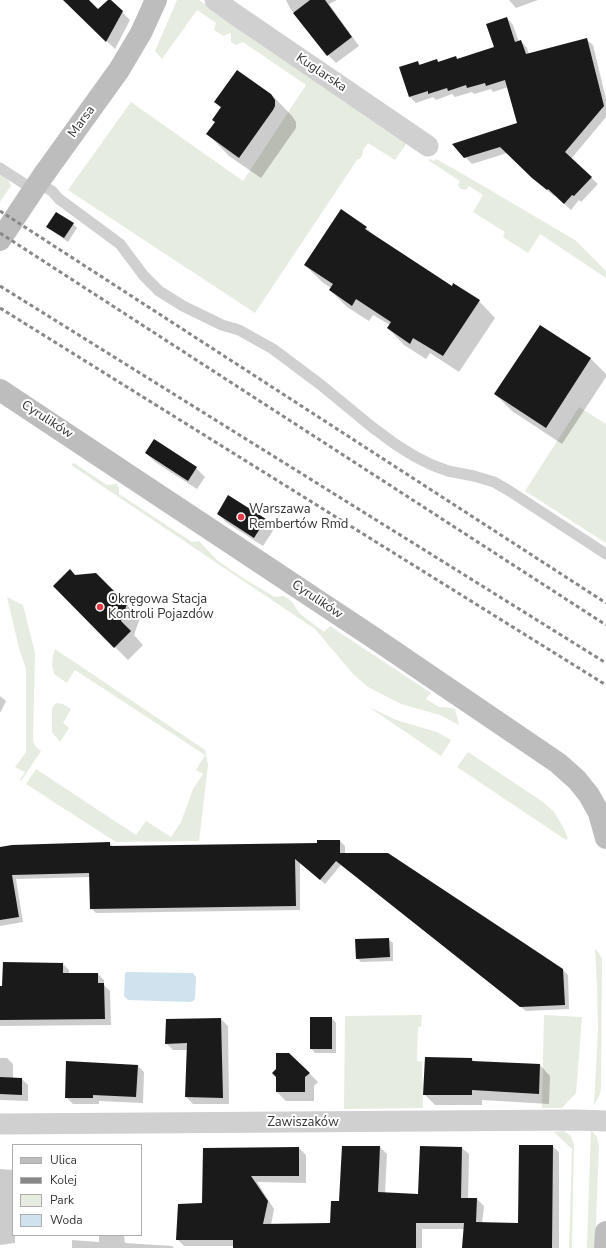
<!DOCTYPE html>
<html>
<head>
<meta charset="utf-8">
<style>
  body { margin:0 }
  #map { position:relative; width:606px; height:1248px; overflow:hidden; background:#fff; font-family:"Nunito Sans",sans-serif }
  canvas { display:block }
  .legend { position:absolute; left:12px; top:1144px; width:130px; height:92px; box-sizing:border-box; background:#fff; border:1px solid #adadad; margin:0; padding:5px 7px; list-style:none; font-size:12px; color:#333 }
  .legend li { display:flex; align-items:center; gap:8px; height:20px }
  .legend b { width:20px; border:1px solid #adadad }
</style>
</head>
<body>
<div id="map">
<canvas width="606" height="1248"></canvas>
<ul class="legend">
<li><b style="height:5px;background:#bdbdbd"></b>Ulica</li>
<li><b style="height:5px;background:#888"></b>Kolej</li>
<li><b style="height:11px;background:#e6ecdf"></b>Park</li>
<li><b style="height:11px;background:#cfe2ee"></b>Woda</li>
</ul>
</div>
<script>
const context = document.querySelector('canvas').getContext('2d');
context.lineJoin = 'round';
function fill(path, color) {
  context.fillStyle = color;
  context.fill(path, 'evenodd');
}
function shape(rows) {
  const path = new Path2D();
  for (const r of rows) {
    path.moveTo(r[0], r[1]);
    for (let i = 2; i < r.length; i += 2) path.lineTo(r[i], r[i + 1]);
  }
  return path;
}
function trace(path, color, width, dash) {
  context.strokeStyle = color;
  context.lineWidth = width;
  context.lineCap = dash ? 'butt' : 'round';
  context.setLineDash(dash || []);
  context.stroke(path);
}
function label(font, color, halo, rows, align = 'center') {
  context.font = font + ' "Nunito Sans",sans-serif';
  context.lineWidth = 4;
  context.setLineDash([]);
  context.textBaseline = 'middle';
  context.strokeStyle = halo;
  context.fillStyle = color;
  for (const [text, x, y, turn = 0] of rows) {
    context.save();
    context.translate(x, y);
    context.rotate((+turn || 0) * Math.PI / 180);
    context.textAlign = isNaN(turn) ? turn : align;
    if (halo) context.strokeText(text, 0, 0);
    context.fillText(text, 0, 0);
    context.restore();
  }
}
fill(shape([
  [177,0,199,0,407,143,395,160,368,143,363,150,362,157,357,160,255,313,68,190,131,102,243,181,306,85,243,42,236,45,231,42,231,34,230,33,223,36,219,33,214,30,216,23,197,10,162,59,155,51],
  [430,159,434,161,436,159,456,170,575,240,606,271,606,278,540,234,528,253,503,237,505,232,473,212,483,195,469,186,466,190,461,189,458,185,460,181,428,160],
  [0,173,9,181,11,186,0,202],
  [579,407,606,424,606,543,525,491],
  [74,463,107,485,117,484,119,488,119,494,192,542,199,541,218,561,246,580,275,597,283,596,289,599,293,603,299,613,324,632,330,626,431,693,426,699,439,707,444,707,455,709,459,725,440,715,401,704,368,687,353,674,315,629,71,465],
  [7,597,23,605,35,653,33,741,36,747,41,751,21,781,20,780,25,772,15,767,26,752,26,669,19,648],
  [55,649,205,750,208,765,199,841,116,842,26,784,36,769,136,835,146,821,171,837,181,822,193,789,203,774,196,770,205,755,75,670,67,683,54,674,52,665,53,655],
  [57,703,63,704,71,709,63,723,69,728,60,742,52,732,52,709,54,705],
  [369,707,396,720,437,732,451,740,441,756],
  [468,752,543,802,554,812,562,825,568,838,566,840,457,767],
  [595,949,599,953,602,959,601,1088,600,1094,594,1105,598,1030,597,984],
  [422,1015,421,1027,418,1027,417,1061,422,1062,423,1108,344,1109,345,1016],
  [544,1015,582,1017,576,1093,562,1108,542,1108],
  [591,1130,597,1137,599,1147,595,1248,587,1248,587,1244],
  [564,1131,571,1136,574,1144,572,1248,569,1248,572,1149,554,1132]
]), '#e6ecdf');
fill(shape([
  [126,972,193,973,196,977,195,999,193,1001,190,1002,128,1000,124,996,125,974]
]), '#cfe2ee');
fill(shape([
  [64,0,88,0,99,11,110,0,130,20,115,49],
  [286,0,337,0,329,4,359,46,336,63,328,55,290,8],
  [509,0,538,0,516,8],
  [507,18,513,25,519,42,521,41,527,48,529,54,586,39,593,45,606,99,606,117,571,159,598,184,581,202,579,200,571,210,555,195,554,196,540,184,507,153,472,164,454,145,519,124,508,87,493,92,491,89,474,94,472,92,455,97,452,94,436,100,433,97,416,103,409,96,418,62,421,65,437,60,439,62,456,57,459,60,495,48],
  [271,94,292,116,296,122,296,128,261,178,229,156,208,134,216,123,221,108,215,102],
  [73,224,77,228,68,242,47,227],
  [366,228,377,238,452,287,479,301,495,318,459,372,430,353,426,359,404,345,388,328,390,325,373,315,369,321,347,307,330,290,331,288,322,282,305,265],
  [540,326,591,359,606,374,606,377,562,444,512,411,495,394],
  [146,453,196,468,205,477,197,489,155,462],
  [229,497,265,520,274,529,263,546,227,523,218,514],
  [96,574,140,618,134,635,143,645,128,660,54,586,75,576],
  [0,696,6,701,0,713],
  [340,841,345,846,345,854,563,970,568,975,569,1009,526,1011,341,865,325,884,300,862,300,910,96,913,91,908,90,877,16,879,23,922,0,926,0,848,110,843,113,847,318,844],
  [388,939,393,943,393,961,361,962,357,958],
  [63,964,69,970,69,974,98,974,104,980,104,985,110,991,111,1025,0,1026,0,987],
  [332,1018,336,1023,336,1053,315,1053,311,1048],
  [221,1019,228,1026,229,1104,193,1104,186,1097,187,1050,173,1050,166,1043],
  [0,1058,7,1058,13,1064,13,1078,22,1079,28,1085,28,1101,0,1100],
  [472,1059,475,1062,540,1065,550,1076,549,1104,482,1100,482,1105,435,1105,425,1095],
  [138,1066,144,1072,143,1103,99,1101,99,1104,73,1104,66,1097],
  [309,1073,318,1082,314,1086,314,1101,286,1101,277,1092,277,1077],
  [552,1146,559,1152,559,1248,463,1248,464,1229,422,1229,422,1248,234,1248,234,1246,184,1246,177,1239,203,1204,204,1149,299,1148,306,1155,306,1183,257,1182,274,1209,271,1225,331,1224,340,1202,380,1147,387,1154,385,1193,419,1195,462,1148,469,1154,468,1199,477,1199,484,1206,482,1223,519,1224],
  [0,1169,13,1170,13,1235,15,1235,15,1243,0,1245],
  [99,1235,124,1235,125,1243,172,1246,174,1248,72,1248,72,1240,99,1242]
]), '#0003');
fill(shape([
  [63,0,89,0,98,9,108,0,111,0,123,11,106,42],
  [310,0,325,0,352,37,327,56,293,13],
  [507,17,515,42,521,40,526,54,587,38,604,106,565,152,592,177,574,196,572,195,564,204,548,189,547,190,532,178,500,147,464,158,452,144,517,123,505,80,486,86,485,83,467,88,466,85,448,91,447,88,428,94,428,91,409,97,399,67,418,61,419,65,437,59,438,62,456,56,457,59,494,47,486,24],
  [237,70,271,94,275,100,275,106,273,110,239,158,206,134,215,122,212,120,221,107,214,102],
  [341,209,367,227,365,229,452,286,453,283,480,300,443,356,413,338,410,344,387,328,391,322,356,299,352,306,329,290,333,284,304,265],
  [56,212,74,223,64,238,46,227],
  [540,325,591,358,546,428,494,394],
  [154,439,197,467,188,481,145,453],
  [228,495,266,519,254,538,217,514],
  [70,569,75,575,96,573,127,604,121,621,131,631,114,648,53,586],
  [317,840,340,840,340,853,388,853,530,947,563,969,565,1005,520,1007,336,861,320,880,295,859,296,906,90,909,89,873,12,875,19,917,0,920,0,847,12,845,110,842,110,846,317,843],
  [389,938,390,957,356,959,355,939],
  [3,962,63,963,63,973,98,973,98,983,104,983,105,1019,0,1020,0,986,2,986],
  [310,1017,332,1017,332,1049,310,1049],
  [221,1018,223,1098,185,1097,187,1043,165,1044,166,1019],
  [276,1053,289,1053,310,1073,305,1077,305,1092,276,1092,276,1077,272,1073,276,1069],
  [425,1057,472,1058,472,1061,540,1064,539,1094,472,1090,472,1095,423,1095],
  [66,1061,138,1065,136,1097,93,1095,93,1098,65,1098],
  [0,1077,22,1078,22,1095,0,1094],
  [519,1145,553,1145,552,1248,462,1248,464,1223,416,1223,416,1248,233,1248,233,1240,176,1240,178,1204,202,1203,203,1148,299,1147,299,1176,251,1176,268,1201,263,1224,330,1223,331,1201,339,1201,342,1146,380,1146,378,1192,418,1194,420,1146,462,1147,461,1198,477,1198,476,1222,518,1223]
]), '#1a1a1a');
trace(shape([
  [0,168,34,190],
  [38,183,52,191,59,199,120,244,144,276,159,291,183,306,222,325,239,330,273,349,321,385,372,427,395,444,414,456,432,465,448,471,474,476,494,482,508,490,606,554]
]), '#d0d0d0', 11);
trace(shape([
  [215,0,233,13,428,146],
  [0,1124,576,1120,606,1121]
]), '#d0d0d0', 21);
trace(shape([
  [0,240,42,177,119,70,141,33,156,0],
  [0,390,374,638,558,763,577,780,589,795,599,813,606,838],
  [605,1248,606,1232]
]), '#bdbdbd', 22);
trace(shape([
  [0,211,606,603],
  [0,233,606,625],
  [0,286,606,663],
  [0,308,606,685]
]), '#888', 3, [4, 3]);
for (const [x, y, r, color] of [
  [241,517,4,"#e63946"],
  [100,607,4,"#e63946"]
]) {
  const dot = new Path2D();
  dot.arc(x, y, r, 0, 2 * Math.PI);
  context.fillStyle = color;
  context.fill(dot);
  trace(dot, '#fff', 1.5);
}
label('13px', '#333', '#fff', [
  ["Kuglarska",321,73,34],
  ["Marsa",82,122,-54],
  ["Cyrulików",47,420,33],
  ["Cyrulików",317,600,34],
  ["Zawiszaków",303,1123]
]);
label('13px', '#333', '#fff', [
  ["Warszawa",249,510],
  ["Rembertów Rmd",249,525],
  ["Okręgowa Stacja",108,600],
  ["Kontroli Pojazdów",108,615]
], 'left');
</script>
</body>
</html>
